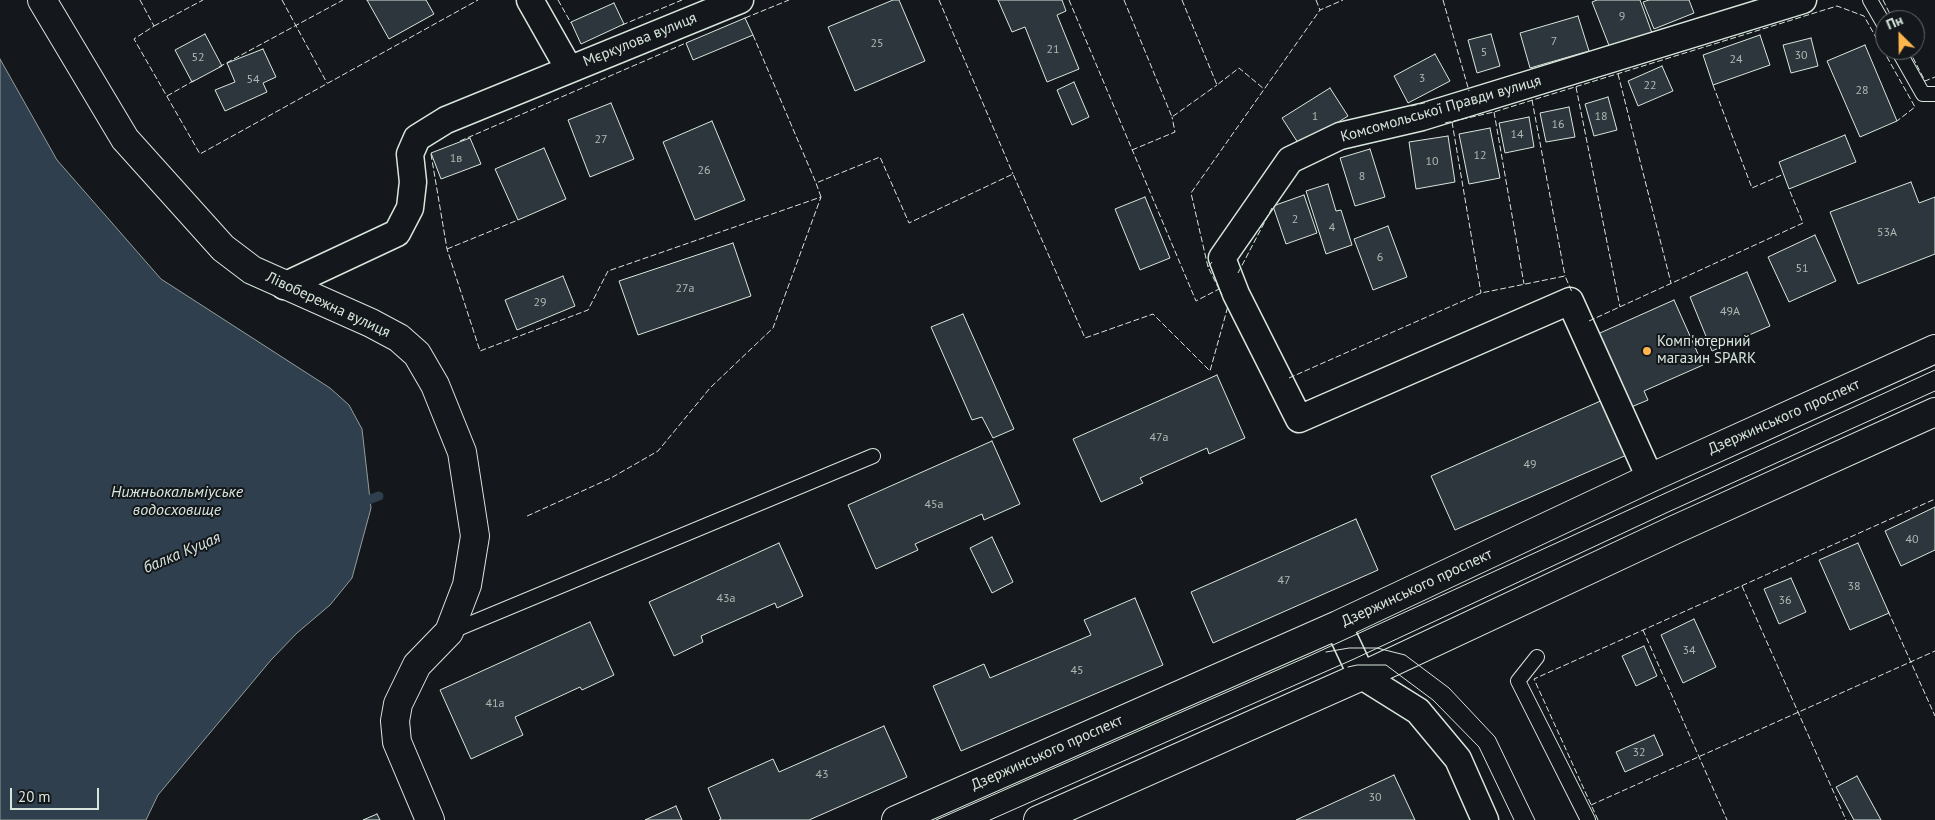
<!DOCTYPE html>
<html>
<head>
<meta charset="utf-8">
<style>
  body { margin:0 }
  #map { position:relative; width:1935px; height:820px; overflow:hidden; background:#14181c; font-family:"PT Sans",sans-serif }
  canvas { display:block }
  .north { position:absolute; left:1875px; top:10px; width:50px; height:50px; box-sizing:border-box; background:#14181c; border:1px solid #626a69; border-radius:50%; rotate:337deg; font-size:14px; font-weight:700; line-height:20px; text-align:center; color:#d8e6dc }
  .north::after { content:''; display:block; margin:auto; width:18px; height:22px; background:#ffb74d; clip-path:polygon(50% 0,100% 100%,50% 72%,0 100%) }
  .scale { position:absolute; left:10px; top:788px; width:89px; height:22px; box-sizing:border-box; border:2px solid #d8e6dc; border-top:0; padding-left:6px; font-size:15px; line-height:18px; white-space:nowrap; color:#d8e6dc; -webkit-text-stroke:4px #14181c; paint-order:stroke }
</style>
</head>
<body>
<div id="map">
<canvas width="1935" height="820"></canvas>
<div class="north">Пн</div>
<div class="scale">20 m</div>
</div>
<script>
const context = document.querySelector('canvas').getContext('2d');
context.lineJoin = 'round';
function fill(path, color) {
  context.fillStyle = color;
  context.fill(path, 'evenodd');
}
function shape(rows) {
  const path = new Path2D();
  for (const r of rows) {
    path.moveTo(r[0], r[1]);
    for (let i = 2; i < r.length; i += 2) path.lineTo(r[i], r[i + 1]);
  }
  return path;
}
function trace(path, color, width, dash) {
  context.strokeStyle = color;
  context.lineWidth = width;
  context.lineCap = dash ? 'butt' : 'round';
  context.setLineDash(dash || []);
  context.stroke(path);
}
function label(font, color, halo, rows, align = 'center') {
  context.font = font + ' "PT Sans",sans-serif';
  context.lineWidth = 4;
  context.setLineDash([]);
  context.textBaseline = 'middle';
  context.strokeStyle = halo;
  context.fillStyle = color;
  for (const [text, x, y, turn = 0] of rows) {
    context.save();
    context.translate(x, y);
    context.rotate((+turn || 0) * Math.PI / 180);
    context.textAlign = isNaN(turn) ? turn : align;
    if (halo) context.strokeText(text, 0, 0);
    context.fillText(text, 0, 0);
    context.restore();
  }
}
const water = shape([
  [0,59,57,160,161,279,330,388,349,405,362,429,371,508,352,578,330,605,297,633,271,660,158,795,146,820,0,820,0,59]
]);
fill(water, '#2f3f4d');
trace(water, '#939e99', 1);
trace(shape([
  [360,503,379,496]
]), '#2f3f4d', 9);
const building = shape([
  [367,0,426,0,434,14,389,39,367,0],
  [893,0,899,0,925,61,855,91,828,27,893,0],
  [998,0,1062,0,1066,11,1057,15,1079,69,1047,82,1025,27,1012,32,998,0],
  [1597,0,1640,0,1652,33,1610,48,1592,2,1597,0],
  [1649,0,1689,0,1694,13,1654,29,1643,2,1649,0],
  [614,3,624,24,581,44,571,22,614,3],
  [1578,16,1589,51,1530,68,1520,33,1578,16],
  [745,18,753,35,693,60,686,43,745,18],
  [205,34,222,66,192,82,175,50,205,34],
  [1491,34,1500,66,1477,73,1468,40,1491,34],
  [1760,35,1770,65,1713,85,1703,55,1760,35],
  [1811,38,1818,66,1791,73,1783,45,1811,38],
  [1865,45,1897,121,1860,137,1827,61,1865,45],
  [263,49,276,77,263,83,267,92,225,111,215,90,235,82,227,63,263,49],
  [1435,54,1450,81,1408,103,1394,76,1435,54],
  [1662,66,1673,91,1638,106,1628,81,1662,66],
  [1074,82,1089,117,1072,125,1057,90,1074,82],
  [1330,88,1348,116,1300,146,1282,118,1330,88],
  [1608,97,1617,130,1594,136,1585,104,1608,97],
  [611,103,634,159,590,177,568,120,611,103],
  [1569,107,1575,137,1546,142,1540,113,1569,107],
  [1529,117,1534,147,1505,153,1499,123,1529,117],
  [712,121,745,200,695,220,663,142,712,121],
  [1490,128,1500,178,1469,184,1459,134,1490,128],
  [1845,135,1856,162,1789,189,1779,162,1845,135],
  [1448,136,1455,182,1416,189,1409,142,1448,136],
  [470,138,481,164,441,179,431,153,470,138],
  [544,148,566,199,518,220,495,169,544,148],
  [1370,149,1385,197,1355,206,1340,158,1370,149],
  [1911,182,1919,203,1935,197,1935,254,1858,284,1830,212,1911,182],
  [1328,184,1336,211,1341,210,1352,245,1326,254,1306,191,1328,184],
  [1304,195,1317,233,1286,244,1273,206,1304,195],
  [1145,197,1170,258,1140,270,1115,209,1145,197],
  [1388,226,1407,277,1373,290,1354,239,1388,226],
  [1815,235,1836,281,1789,302,1768,257,1815,235],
  [733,243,751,296,638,335,619,281,733,243],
  [1747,272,1770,326,1712,351,1690,297,1747,272],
  [563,276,575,306,517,330,505,300,563,276],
  [1674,300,1703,365,1644,391,1648,400,1624,410,1591,337,1674,300],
  [963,314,1014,429,993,438,982,417,972,420,931,327,963,314],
  [1217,375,1245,438,1209,454,1207,448,1140,478,1143,483,1101,502,1073,439,1217,375],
  [1605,399,1629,454,1455,530,1431,476,1605,399],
  [992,441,1020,504,984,520,982,514,915,544,918,550,876,569,848,505,992,441],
  [1935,507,1935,550,1901,566,1885,531,1935,507],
  [1356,519,1378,570,1213,643,1191,592,1356,519],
  [992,537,1013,582,992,593,970,548,992,537],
  [779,543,803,596,777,608,775,603,701,636,703,642,674,656,649,602,779,543],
  [1858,543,1889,613,1850,630,1819,560,1858,543],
  [1791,578,1806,612,1779,624,1764,589,1791,578],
  [1135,598,1163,665,961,751,933,686,984,664,990,678,1091,635,1084,620,1135,598],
  [1694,619,1716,667,1683,683,1661,635,1694,619],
  [590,622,614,675,582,690,580,687,515,717,523,735,471,759,440,690,590,622],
  [1644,646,1657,676,1636,686,1622,656,1644,646],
  [884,726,907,777,809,820,719,820,721,819,708,788,773,759,779,772,884,726],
  [1654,735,1663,755,1625,772,1616,752,1654,735],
  [1394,775,1415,820,1296,820,1394,775],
  [1857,776,1881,820,1854,820,1836,787,1857,776],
  [676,806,682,820,645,820,676,806],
  [377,814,380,820,363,820,377,814]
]);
fill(building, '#2c363c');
trace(building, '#d8e6dc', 1);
const service = shape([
  [1870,0,1885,26],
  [1898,50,1923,94,1935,94],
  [450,632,873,456],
  [1537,657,1518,681,1588,820]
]);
const minor = shape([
  [530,0,569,69],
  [284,286,397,233,410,208,413,182,410,154,417,138,446,120,740,0],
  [1650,478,1570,301,1299,419,1236,294,1222,258,1290,160,1340,136,1422,117,1803,0],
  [1338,625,1362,676,1418,711,1458,759,1485,820]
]);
const tertiary = shape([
  [42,0,125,139,223,248,252,270,371,323,399,338,417,354,435,385,462,452,475,536,467,585,449,632,417,665,398,704,395,721,397,742,430,820],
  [896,820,1338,625,1650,478,1935,349],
  [1038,820,1362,676,1674,530,1935,412]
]);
trace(service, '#d8e6dc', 16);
trace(minor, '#d8e6dc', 29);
trace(tertiary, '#d8e6dc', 30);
trace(service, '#14181c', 14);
trace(minor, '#14181c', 26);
trace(tertiary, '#14181c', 28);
trace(shape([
  [1326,652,1349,648,1377,648,1405,655,1449,688,1495,737,1535,820],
  [1348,667,1357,665,1386,665,1433,700,1479,747,1514,820],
  [936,820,1309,656,1935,370],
  [990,820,1354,659,1666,513,1935,391]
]), '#d8e6dc', 1);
trace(shape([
  [140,0,154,26,134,39,200,154,478,0],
  [282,0,327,83],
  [558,0,571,23],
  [939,0,1013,174],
  [1069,0,1196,301,1219,289],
  [1124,0,1172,117,1217,85],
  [1182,0,1217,85,1239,68,1264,89],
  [1316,0,1320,10],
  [1443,0,1469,91],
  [1883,0,1893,20],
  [745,18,789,0],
  [622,25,682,0],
  [154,26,203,0],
  [753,35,816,183],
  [1909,50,1925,81,1935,77],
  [219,67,343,0],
  [1618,74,1671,283],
  [1713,85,1752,188,1784,174],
  [1576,87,1620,307],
  [167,96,195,80],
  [1532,100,1565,276],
  [1411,106,1428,102],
  [1494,112,1524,284],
  [1452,122,1481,293],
  [1445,123,1494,112,1837,6,1864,16,1915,107,1897,121],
  [460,141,686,43],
  [1132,150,1175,132,1172,117],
  [431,154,447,249,480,351,588,310,608,271,821,197,773,328,710,388,658,451,611,478,525,517],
  [821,197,816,183,880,157,909,223,1013,174,1085,338,1153,314,1210,371,1228,306],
  [447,249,518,220],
  [1212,262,1208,267,1222,295],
  [1208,267,1191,193,1320,10,1343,0],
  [1238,273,1272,208],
  [1589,321,1803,223,1789,189],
  [1289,378,1481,293,1565,276,1572,292],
  [1742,586,1846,820],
  [1888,611,1935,716],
  [1643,630,1727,820],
  [1591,805,1935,651],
  [1598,820,1534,679,1935,499]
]), '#d8e6dc', 1, [6, 2.5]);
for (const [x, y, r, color] of [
  [1647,351,5,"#ffb74d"]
]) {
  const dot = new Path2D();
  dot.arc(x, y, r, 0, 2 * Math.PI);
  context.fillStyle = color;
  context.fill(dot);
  trace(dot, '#14181c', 2);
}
label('12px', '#adbab4', null, [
  ["9",1622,17],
  ["7",1554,42],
  ["25",877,44],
  ["21",1053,50],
  ["5",1484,53],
  ["30",1801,56],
  ["52",198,58],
  ["24",1736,60],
  ["3",1422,79],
  ["54",253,80],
  ["22",1650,86],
  ["28",1862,91],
  ["1",1315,117],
  ["18",1601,117],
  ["16",1558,125],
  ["14",1517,135],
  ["27",601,140],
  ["12",1480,156],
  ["1в",456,159],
  ["10",1432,162],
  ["26",704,171],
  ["8",1362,177],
  ["2",1295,220],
  ["4",1332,228],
  ["53А",1887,233],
  ["6",1380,258],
  ["51",1802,269],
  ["27а",685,289],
  ["29",540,303],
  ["49А",1730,312],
  ["47а",1159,438],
  ["49",1530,465],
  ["45а",934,505],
  ["40",1912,540],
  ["47",1284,581],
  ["38",1854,587],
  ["43а",726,599],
  ["36",1785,601],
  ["34",1689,651],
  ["45",1077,671],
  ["41а",495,704],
  ["32",1639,753],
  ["43",822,775],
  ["30",1375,798]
]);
label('15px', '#d8e6dc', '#14181c', [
  ["Мєркулова вулиця",640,40,-22],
  ["Комсомольської Правди вулиця",1441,109,-16],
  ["Лівобережна вулиця",328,305,25],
  ["Дзержинського проспект",1784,417,-24],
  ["Дзержинського проспект",1417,588,-25],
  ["Дзержинського проспект",1047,753,-24]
]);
label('15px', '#d8e6dc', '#14181c', [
  ["Комп'ютерний",1657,342],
  ["магазин SPARK",1657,359]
], 'left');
label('italic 16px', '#d8e6dc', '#14181c', [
  ["Нижньокальміуське",177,492],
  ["водосховище",177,510],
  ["балка Куцая",182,553,-23]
]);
</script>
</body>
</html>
